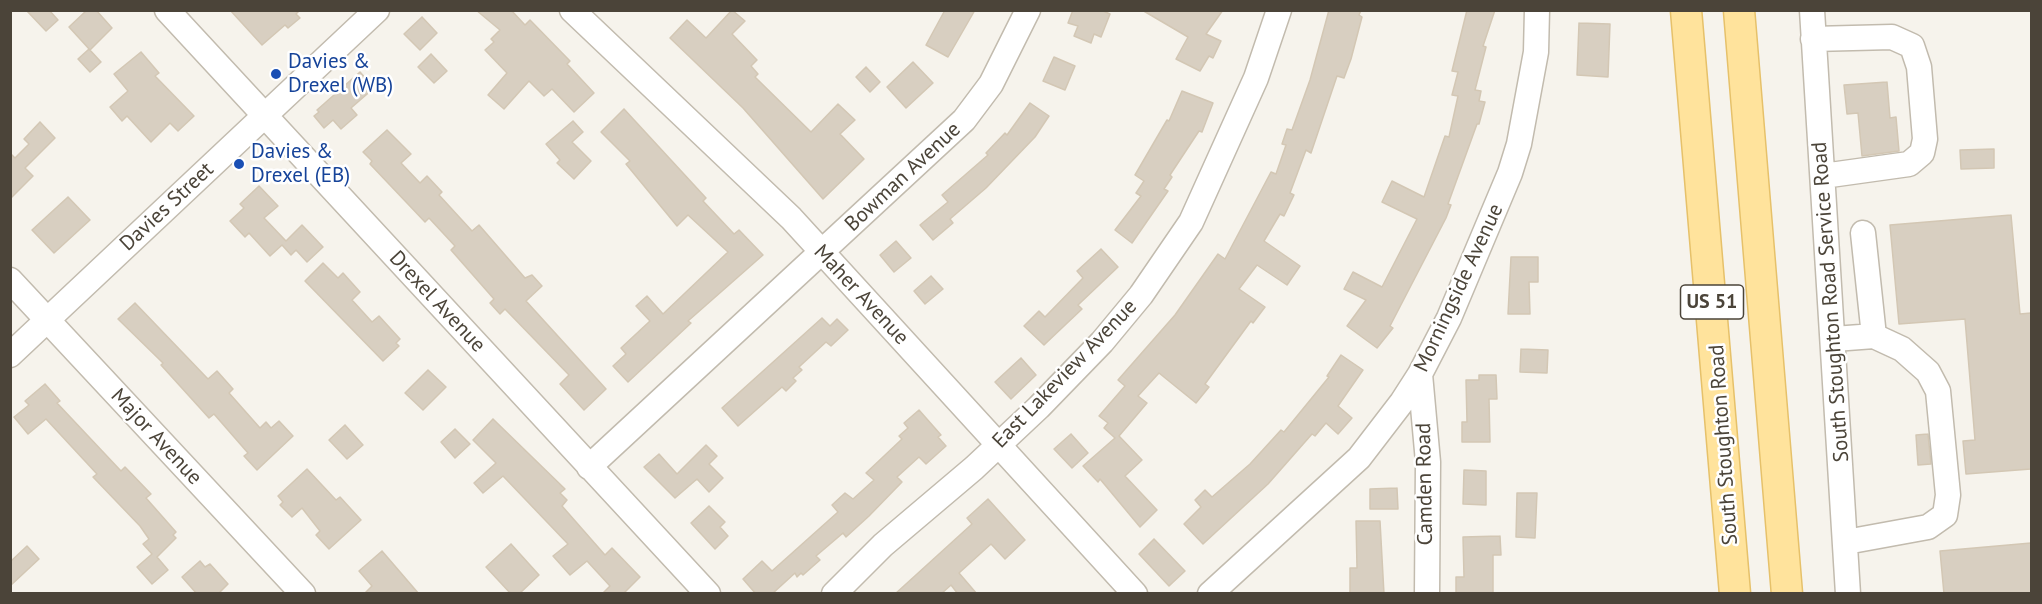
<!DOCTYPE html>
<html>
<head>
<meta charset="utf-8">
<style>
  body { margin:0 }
  #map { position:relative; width:2042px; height:604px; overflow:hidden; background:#f6f3ec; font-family:"PT Sans",sans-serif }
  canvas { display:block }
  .frame { position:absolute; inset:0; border:12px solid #4b4439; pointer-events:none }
</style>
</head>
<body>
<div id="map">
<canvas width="2042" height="604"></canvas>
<div class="frame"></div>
</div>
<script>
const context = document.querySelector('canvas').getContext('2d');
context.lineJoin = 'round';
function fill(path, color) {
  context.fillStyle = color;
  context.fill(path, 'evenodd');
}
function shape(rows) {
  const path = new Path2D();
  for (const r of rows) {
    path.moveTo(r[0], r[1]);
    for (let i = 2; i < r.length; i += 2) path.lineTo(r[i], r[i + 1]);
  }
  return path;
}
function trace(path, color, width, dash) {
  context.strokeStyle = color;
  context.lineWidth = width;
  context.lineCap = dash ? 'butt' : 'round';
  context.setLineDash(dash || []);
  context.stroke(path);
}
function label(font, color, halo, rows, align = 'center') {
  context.font = font + ' "PT Sans",sans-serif';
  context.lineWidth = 5;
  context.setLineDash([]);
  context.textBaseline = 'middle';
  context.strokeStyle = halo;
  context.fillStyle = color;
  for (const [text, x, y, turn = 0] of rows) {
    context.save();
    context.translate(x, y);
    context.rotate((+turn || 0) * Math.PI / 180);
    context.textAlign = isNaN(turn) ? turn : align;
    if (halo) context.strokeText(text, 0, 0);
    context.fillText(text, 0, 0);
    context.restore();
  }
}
const building = shape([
  [26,10,49,10,58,20,46,31,26,10],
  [87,10,96,10,112,28,90,50,69,27,87,10],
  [230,10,300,10,296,14,300,18,288,28,285,25,262,45,230,10],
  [476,10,511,10,525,25,530,20,570,61,567,64,594,93,574,112,552,89,544,96,529,81,504,109,488,95,507,73,485,50,494,42,491,39,500,30,476,10],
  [732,10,745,21,732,34,757,60,751,66,758,74,755,77,811,132,838,104,855,120,840,134,864,159,823,199,743,108,670,38,687,20,706,38,732,10],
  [945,10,975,10,948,57,926,45,945,10],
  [1073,10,1101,10,1110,14,1101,37,1094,34,1091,43,1074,36,1078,26,1068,23,1073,10],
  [1142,10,1223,10,1206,34,1221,41,1213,58,1209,56,1200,71,1176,59,1188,37,1142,10],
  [1329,10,1361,10,1359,15,1362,17,1351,59,1344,78,1337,76,1311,153,1306,150,1290,193,1294,195,1284,216,1280,214,1264,241,1300,266,1287,285,1257,265,1239,289,1265,307,1253,323,1251,321,1205,384,1209,387,1196,403,1159,373,1138,396,1147,403,1119,436,1142,460,1125,476,1157,510,1140,527,1100,479,1098,482,1083,466,1115,438,1104,428,1108,423,1099,416,1125,386,1118,380,1175,315,1218,254,1225,259,1271,172,1276,174,1286,145,1282,144,1287,129,1292,130,1310,80,1329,10],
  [1467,10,1495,10,1483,46,1486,47,1475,90,1481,91,1479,101,1485,102,1479,124,1477,124,1448,204,1451,205,1446,218,1390,326,1393,328,1377,348,1347,326,1366,300,1344,289,1353,272,1382,287,1417,219,1382,202,1392,181,1424,197,1445,136,1449,137,1458,96,1452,95,1458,72,1452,71,1467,10],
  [422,17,437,33,420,50,404,34,422,17],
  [1579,23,1610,24,1608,77,1577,75,1579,23],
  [89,49,101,62,90,72,78,59,89,49],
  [141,52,159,73,155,76,194,116,178,131,170,123,151,142,127,116,122,121,110,107,128,91,114,74,141,52],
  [431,54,447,71,434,83,418,67,431,54],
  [1054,57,1075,66,1065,90,1043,81,1054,57],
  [913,62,933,83,906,108,887,87,913,62],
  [866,67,880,82,870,92,856,77,866,67],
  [360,72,374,88,351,108,357,115,341,129,333,120,324,128,314,116,319,112,317,110,360,72],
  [1887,82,1890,118,1896,117,1899,151,1862,156,1858,113,1847,114,1844,85,1887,82],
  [1182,91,1213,103,1202,132,1199,131,1170,175,1172,177,1164,189,1168,191,1132,243,1115,230,1141,196,1136,193,1144,181,1135,175,1167,120,1169,121,1182,91],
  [1030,103,1049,116,1035,137,986,188,950,219,953,223,933,240,920,225,948,202,942,195,988,155,986,153,1005,133,1007,135,1030,103],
  [624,109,706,198,703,201,734,234,739,230,763,255,688,321,691,323,628,382,613,366,626,354,621,348,650,321,636,306,647,296,663,314,728,252,688,215,677,226,626,164,630,161,601,132,624,109],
  [573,121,583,132,572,142,591,161,574,179,557,163,560,160,546,144,573,121],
  [40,122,55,138,25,168,33,176,10,199,10,153,15,158,29,144,24,139,40,122],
  [387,130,411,154,401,163,420,183,427,176,442,192,439,195,472,231,479,225,525,278,532,275,542,286,526,301,606,389,584,410,560,384,569,375,505,309,500,314,490,303,494,299,451,250,455,246,429,218,425,222,370,164,372,161,363,152,387,130],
  [1994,149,1994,168,1961,169,1960,150,1994,149],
  [259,186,278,206,264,218,286,241,302,225,323,247,307,262,296,250,291,255,282,245,270,256,249,233,245,237,230,221,244,208,240,204,259,186],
  [68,197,90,220,54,253,32,230,68,197],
  [2011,215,2020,314,2031,313,2031,469,1966,474,1963,441,1975,440,1965,319,1899,324,1890,225,2011,215],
  [896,241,911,258,894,272,880,255,896,241],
  [1101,249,1118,267,1078,305,1082,309,1044,345,1024,326,1039,311,1045,317,1083,278,1077,271,1101,249],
  [1511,257,1538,257,1538,282,1529,282,1530,314,1508,314,1511,257],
  [323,263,338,278,343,273,360,292,352,300,372,322,379,316,400,339,396,343,399,346,383,361,305,281,323,263],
  [931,276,943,289,925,304,914,291,931,276],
  [135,303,208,379,217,371,233,389,229,393,260,428,266,422,271,428,279,421,293,436,257,470,244,456,248,453,214,414,209,418,161,365,163,363,118,319,135,303],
  [822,318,830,326,837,319,848,330,831,346,826,342,799,367,802,370,793,378,796,381,786,391,782,387,738,426,722,408,822,318],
  [1521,349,1548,350,1547,373,1520,372,1521,349],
  [1341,355,1363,370,1338,406,1352,418,1338,434,1326,423,1315,436,1312,434,1268,484,1203,544,1184,524,1201,507,1195,500,1205,490,1212,497,1250,464,1281,430,1284,432,1329,377,1327,376,1341,355],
  [1021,358,1036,375,1011,399,995,382,1021,358],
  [428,370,446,387,423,410,405,393,428,370],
  [1479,375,1496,375,1497,399,1489,399,1490,442,1462,442,1462,422,1467,422,1466,380,1479,380,1479,375],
  [45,384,60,401,57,403,121,471,125,467,151,494,146,498,176,532,173,535,176,538,157,557,168,570,152,584,137,567,152,554,143,544,149,539,140,526,93,477,97,474,46,419,28,434,14,417,29,405,25,401,45,384],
  [919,410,941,435,938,437,946,446,926,464,919,457,897,477,902,482,869,516,846,537,843,533,816,556,820,560,803,575,801,573,797,577,795,573,772,594,756,594,743,579,762,561,772,571,838,512,832,505,845,493,853,499,874,480,866,473,902,439,899,436,908,428,904,423,919,410],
  [493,419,565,489,560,493,567,500,562,506,605,555,612,548,640,577,623,594,602,594,610,586,587,561,570,575,553,556,568,544,503,476,483,493,474,483,496,463,473,440,493,419],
  [345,425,363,445,347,459,329,440,345,425],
  [455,429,470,444,455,458,441,442,455,429],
  [1071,434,1088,453,1072,468,1054,449,1071,434],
  [1928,434,1931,464,1918,465,1916,435,1928,434],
  [706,445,717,456,709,464,723,478,709,492,697,479,675,498,644,467,659,454,677,474,706,445],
  [307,469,336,500,340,497,361,520,329,549,316,535,320,531,302,508,292,517,280,505,283,502,278,496,307,469],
  [1464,470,1486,471,1486,505,1463,504,1464,470],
  [1397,488,1398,509,1370,509,1370,489,1397,488],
  [1517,493,1537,493,1535,538,1516,537,1517,493],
  [988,499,1025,540,1005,559,991,544,959,573,977,594,958,594,951,585,941,594,895,594,972,524,967,518,988,499],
  [709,506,725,522,720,527,728,536,715,549,691,523,709,506],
  [1356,521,1380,521,1384,594,1350,594,1350,568,1357,568,1356,521],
  [1500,536,1501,555,1493,555,1493,594,1456,594,1456,577,1464,577,1463,537,1500,536],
  [1154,539,1185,571,1169,586,1139,554,1154,539],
  [2031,543,2031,594,1944,594,1940,551,2031,543],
  [511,544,539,575,519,594,511,594,486,567,511,544],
  [27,546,39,559,10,586,10,562,27,546],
  [382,551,419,594,364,594,372,586,359,571,382,551],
  [200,561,205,567,210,564,228,584,218,594,197,594,182,577,200,561]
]);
fill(building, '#d8cfc1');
trace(building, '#d3c7b4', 1.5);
const minor = shape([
  [167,10,708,594],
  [572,10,791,218,1135,594],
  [1812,10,1848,594],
  [1813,39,1892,37,1912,46,1919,67,1925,139,1922,153,1909,164,1823,176],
  [1863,233,1874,336],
  [10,280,303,594],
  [1834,339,1874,336,1902,349,1928,372,1938,391,1948,495,1945,515,1928,527,1846,542],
  [10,355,377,10],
  [1420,374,1428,462,1427,594],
  [589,467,964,120,991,84,1028,10],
  [834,594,883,545,974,468,1039,407,1102,342,1141,295,1191,222,1256,78,1279,10],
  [1210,594,1359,458,1402,402,1420,374,1449,318,1510,173,1519,144,1536,52,1537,10]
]);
const major = shape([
  [1686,10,1735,594],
  [1739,10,1787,594]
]);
trace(minor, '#c2bbae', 27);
trace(major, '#e6c16a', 33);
trace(minor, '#fff', 24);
trace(major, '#ffe39c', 30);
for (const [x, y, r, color] of [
  [276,74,6,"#1a4fb4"],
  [239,164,6,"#1a4fb4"]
]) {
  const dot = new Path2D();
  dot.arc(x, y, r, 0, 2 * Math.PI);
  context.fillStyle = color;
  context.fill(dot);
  trace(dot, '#fff', 2);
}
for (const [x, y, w] of [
  [1712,302,63]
]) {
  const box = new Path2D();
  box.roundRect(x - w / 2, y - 17, w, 34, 4.5);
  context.fillStyle = '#fff';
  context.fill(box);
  trace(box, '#4b4439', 1.5);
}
label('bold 20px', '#4b4439', null, [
  ["US 51",1712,302]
]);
label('21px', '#164399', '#fff', [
  ["Davies &",288,62],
  ["Drexel (WB)",288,86],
  ["Davies &",251,152],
  ["Drexel (EB)",251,176]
], 'left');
label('21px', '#4b4439', '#fff', [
  ["Bowman Avenue",903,177,-43],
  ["Davies Street",167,207,-43],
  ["Morningside Avenue",1459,288,-65],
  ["Maher Avenue",861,295,47],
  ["Drexel Avenue",437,302,47],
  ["South Stoughton Road Service Road",1831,302,-94],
  ["East Lakeview Avenue",1065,374,-46],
  ["Major Avenue",156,437,47],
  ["South Stoughton Road",1724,445,-94],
  ["Camden Road",1425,484,-91]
]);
</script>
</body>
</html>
